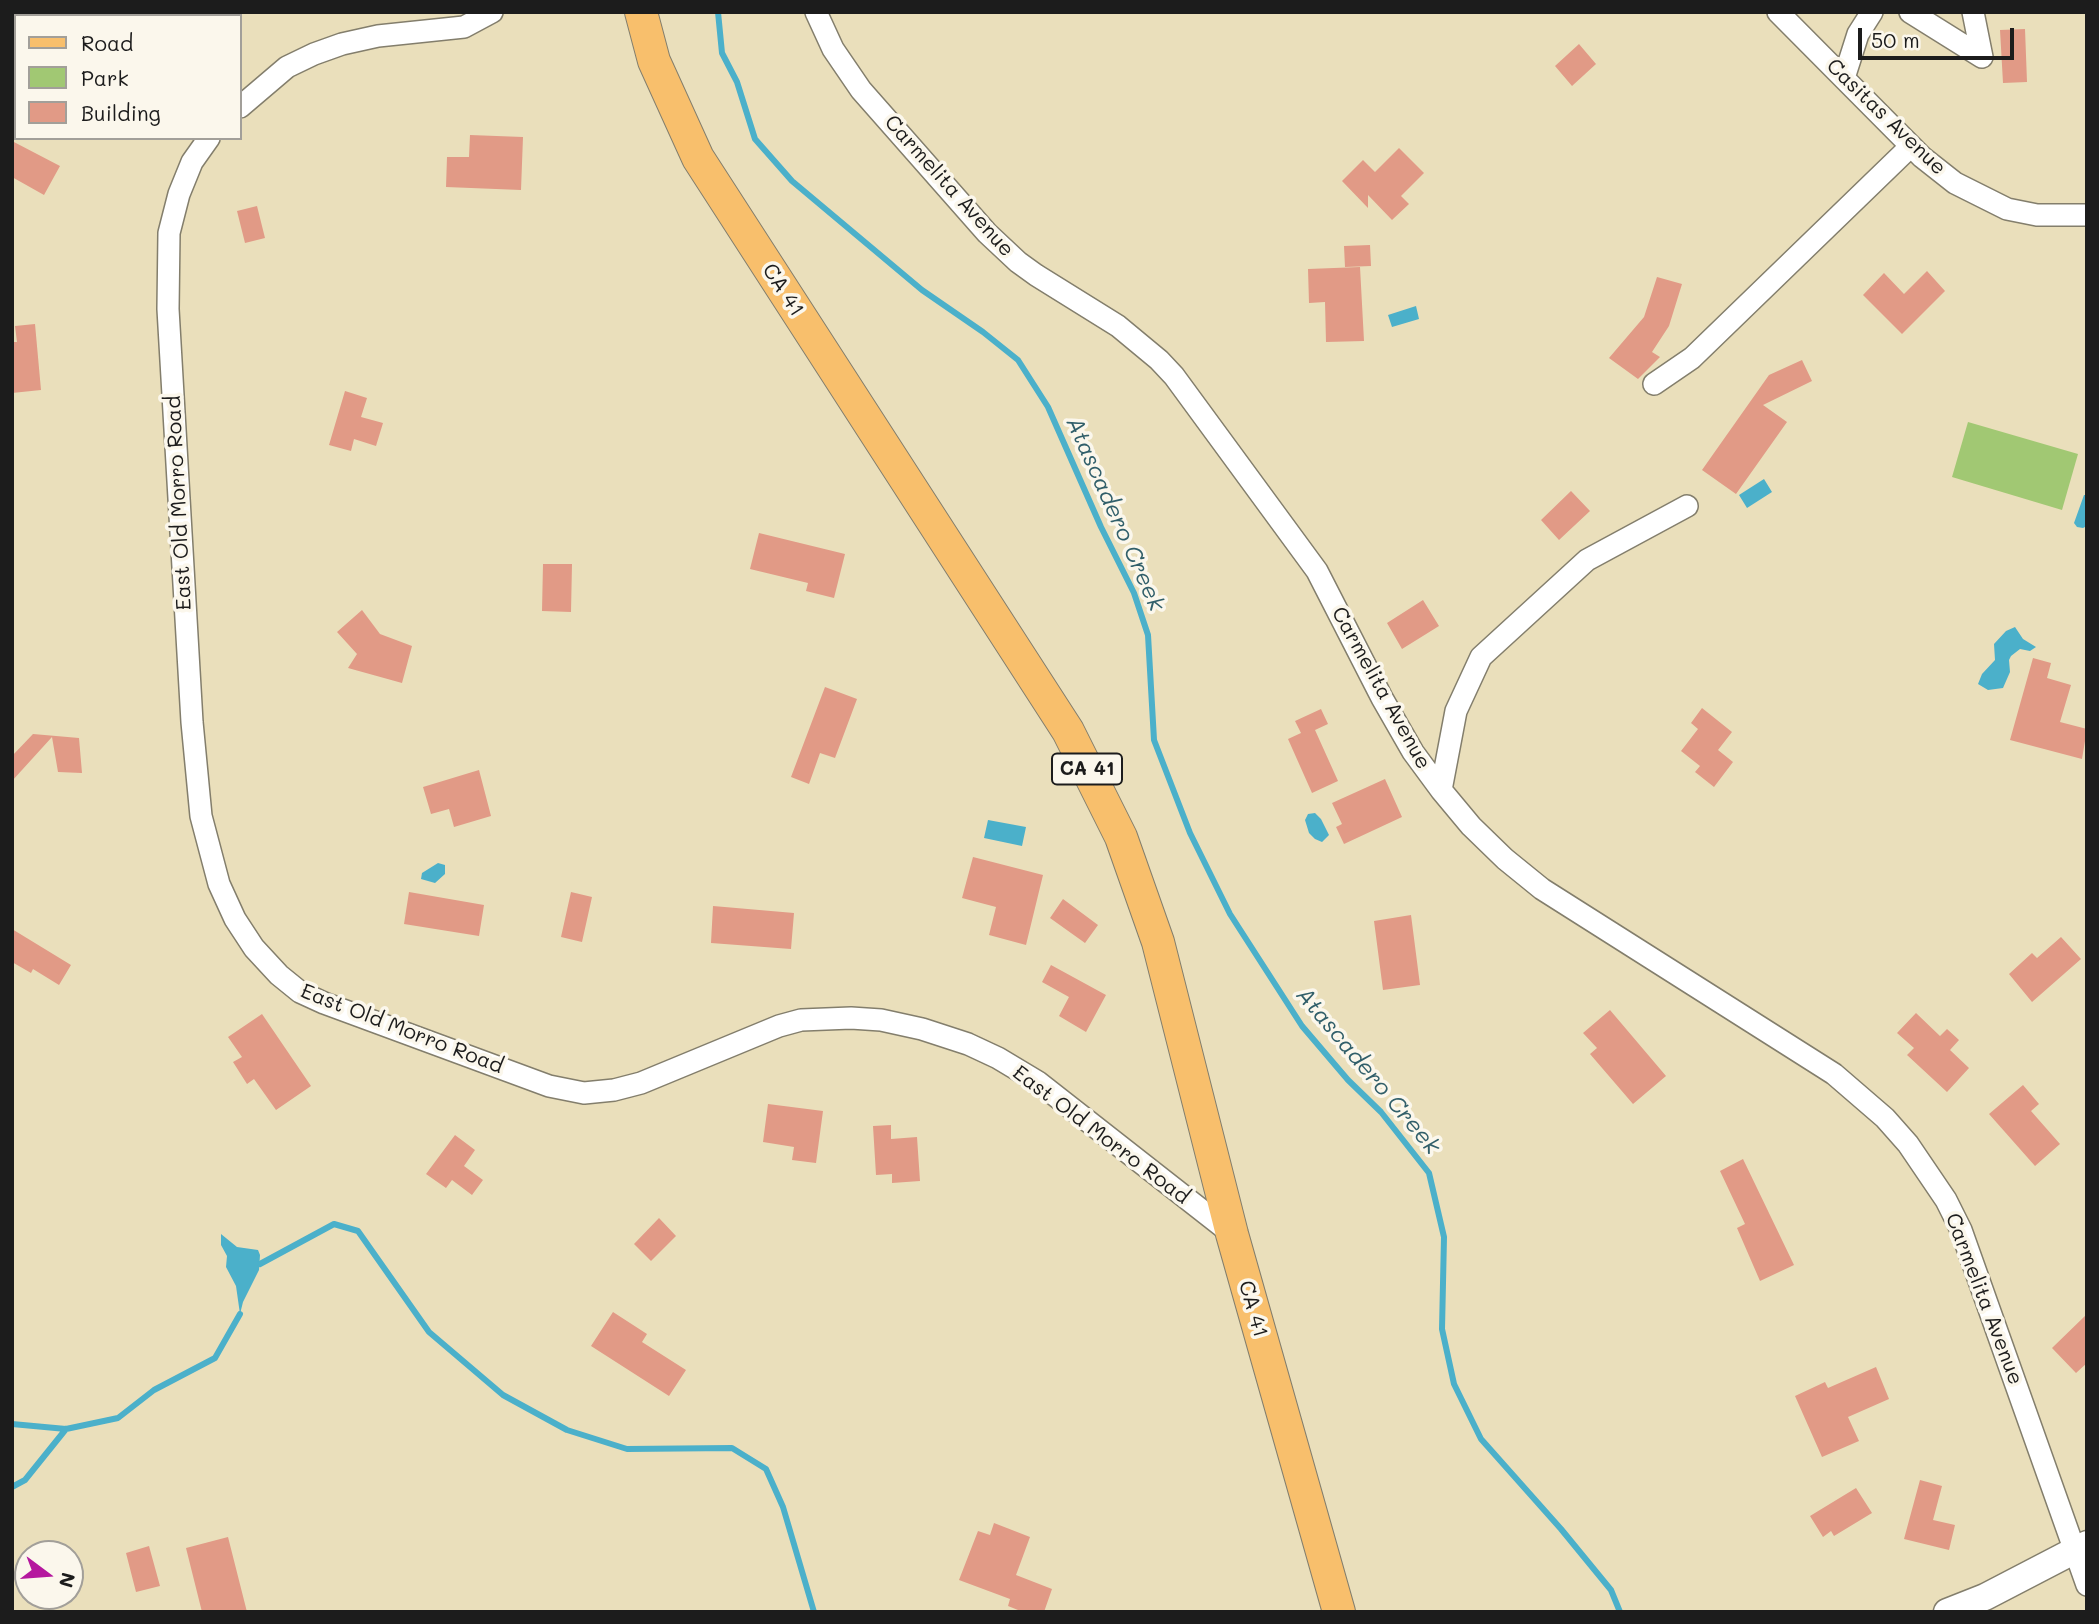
<!DOCTYPE html>
<html>
<head>
<meta charset="utf-8">
<style>
  body { margin:0 }
  #map { position:relative; width:2099px; height:1624px; overflow:hidden; background:#eadfbb; font-family:Mali,sans-serif }
  canvas { display:block }
  .frame { position:absolute; inset:0; border:14px solid #1c1c1c; pointer-events:none }
  .legend { position:absolute; left:14px; top:14px; width:228px; height:126px; box-sizing:border-box; background:#fbf7ec; border:2px solid #a29f99; margin:0; padding:9px 12px; list-style:none; font-size:21px; color:#1c1c1c }
  .legend li { display:flex; align-items:center; gap:14px; height:35px }
  .legend b { width:35px; border:2px solid #a29f99 }
  .north { position:absolute; left:14px; top:1540px; width:70px; height:70px; box-sizing:border-box; background:#fbf7ec; border:2px solid #a29f99; border-radius:50%; rotate:106deg; font-size:19px; font-weight:700; line-height:28px; text-align:center; color:#1c1c1c }
  .north::after { content:''; display:block; margin:auto; width:24px; height:32px; background:#b5179e; clip-path:polygon(50% 0,100% 100%,50% 72%,0 100%) }
  .scale { position:absolute; left:1858px; top:28px; width:156px; height:32px; box-sizing:border-box; border:4px solid #1c1c1c; border-top:0; padding-left:9px; font-size:21px; line-height:24px; white-space:nowrap; color:#1c1c1c; -webkit-text-stroke:5px #fbf7ec; paint-order:stroke }
</style>
</head>
<body>
<div id="map">
<canvas width="2099" height="1624"></canvas>
<div class="frame"></div>
<ul class="legend">
<li><b style="height:9px;background:#f8bf6c"></b>Road</li>
<li><b style="height:19px;background:#a1c873"></b>Park</li>
<li><b style="height:19px;background:#e19a86"></b>Building</li>
</ul>
<div class="north">N</div>
<div class="scale">50 m</div>
</div>
<script>
const context = document.querySelector('canvas').getContext('2d');
context.lineJoin = 'round';
function fill(path, color) {
  context.fillStyle = color;
  context.fill(path, 'evenodd');
}
function shape(rows) {
  const path = new Path2D();
  for (const r of rows) {
    path.moveTo(r[0], r[1]);
    for (let i = 2; i < r.length; i += 2) path.lineTo(r[i], r[i + 1]);
  }
  return path;
}
function trace(path, color, width, dash) {
  context.strokeStyle = color;
  context.lineWidth = width;
  context.lineCap = dash ? 'butt' : 'round';
  context.setLineDash(dash || []);
  context.stroke(path);
}
function label(font, color, halo, rows, align = 'center') {
  context.font = font + ' Mali,sans-serif';
  context.lineWidth = 7;
  context.setLineDash([]);
  context.textBaseline = 'middle';
  context.strokeStyle = halo;
  context.fillStyle = color;
  for (const [text, x, y, turn = 0] of rows) {
    context.save();
    context.translate(x, y);
    context.rotate((+turn || 0) * Math.PI / 180);
    context.textAlign = isNaN(turn) ? turn : align;
    if (halo) context.strokeText(text, 0, 0);
    context.fillText(text, 0, 0);
    context.restore();
  }
}
fill(shape([
  [1968,422,2078,454,2062,510,1952,477]
]), '#a1c873');
fill(shape([
  [1416,306,1419,319,1392,327,1388,315],
  [1764,479,1772,492,1747,508,1739,495],
  [2084,495,2087,495,2087,526,2083,528,2077,527,2074,523],
  [2015,627,2023,639,2036,647,2030,651,2020,649,2011,656,2009,660,2010,672,2003,688,1988,690,1978,684,1982,674,1995,660,1994,644,2006,631],
  [1315,813,1321,819,1329,835,1322,842,1315,839,1309,833,1305,820,1308,814],
  [988,820,1026,827,1022,846,984,838],
  [438,863,445,865,445,874,435,883,421,879,422,873],
  [221,1234,237,1247,258,1250,260,1255,259,1270,243,1302,240,1314,236,1286,226,1267,227,1256,221,1245]
]), '#4bb0ca');
trace(shape([
  [718,12,722,53,737,82,755,139,792,181,922,290,983,332,1018,360,1048,407,1101,527,1134,593,1148,635,1154,740,1190,833,1230,914,1302,1026,1348,1080,1381,1112,1429,1173,1444,1237,1442,1329,1454,1384,1481,1439,1561,1529,1611,1590,1620,1612],
  [260,1264,334,1224,358,1231,429,1332,503,1395,567,1430,627,1449,732,1448,766,1469,783,1507,814,1612],
  [12,1424,66,1429,118,1418,154,1390,215,1358,240,1314],
  [12,1487,25,1480,66,1429]
]), '#4bb0ca', 6);
fill(shape([
  [2025,29,2027,82,2003,83,2000,30],
  [1579,44,1596,64,1572,86,1555,66],
  [470,135,523,137,521,190,446,187,447,157,469,157],
  [12,141,60,166,44,195,12,177],
  [1399,148,1424,173,1401,196,1409,204,1392,220,1368,195,1368,208,1342,181,1363,160,1375,172],
  [257,206,265,238,245,243,237,211],
  [1370,245,1371,266,1345,267,1344,246],
  [1360,267,1364,341,1326,342,1325,302,1309,303,1308,269],
  [1927,271,1945,291,1902,334,1863,295,1884,273,1904,294],
  [1657,277,1682,284,1669,326,1652,352,1660,357,1638,379,1609,358,1644,317],
  [35,324,41,390,12,393,12,342,17,342,15,326],
  [1802,360,1812,381,1763,405,1787,422,1736,494,1702,470,1769,375],
  [345,391,367,398,361,417,383,423,376,446,354,439,351,451,329,445],
  [1571,491,1590,511,1559,540,1541,520],
  [759,533,845,554,834,598,806,591,808,583,750,569],
  [543,564,572,564,571,612,542,611],
  [1423,600,1439,626,1402,649,1387,623],
  [362,610,380,634,412,646,402,683,348,668,357,654,337,632],
  [2033,658,2051,663,2047,678,2071,685,2060,722,2087,729,2082,759,2010,740],
  [825,687,857,699,835,758,820,753,809,784,791,777],
  [1702,708,1732,732,1718,750,1733,762,1714,787,1695,772,1700,766,1681,751,1698,729,1691,723],
  [1321,709,1328,724,1315,730,1338,781,1312,793,1288,739,1301,733,1295,721],
  [33,734,79,738,82,773,58,772,52,737,12,781,12,756],
  [479,770,491,816,454,827,449,809,431,814,423,787],
  [1385,779,1402,817,1344,844,1336,827,1342,824,1332,803],
  [973,857,1043,875,1026,945,989,935,996,907,962,898],
  [409,892,484,905,479,936,404,924],
  [571,892,592,897,582,942,561,937],
  [1063,899,1098,925,1085,943,1050,918],
  [713,906,794,913,791,949,711,943],
  [1411,915,1420,985,1383,990,1374,921],
  [12,929,71,965,59,985,33,969,31,973,12,962],
  [2061,937,2081,959,2032,1002,2009,974,2032,953,2037,958],
  [1051,965,1106,995,1086,1032,1059,1016,1069,997,1042,982],
  [1610,1010,1666,1076,1633,1104,1590,1054,1597,1048,1583,1033],
  [1916,1013,1940,1036,1947,1029,1959,1040,1950,1050,1969,1068,1947,1092,1907,1055,1914,1048,1897,1033],
  [262,1014,311,1086,276,1110,254,1079,247,1084,233,1062,242,1057,228,1037],
  [2023,1085,2039,1104,2031,1111,2060,1144,2035,1166,1989,1114],
  [768,1104,823,1111,816,1163,792,1160,794,1147,763,1142],
  [891,1125,891,1139,917,1137,920,1181,892,1183,892,1174,876,1175,873,1126],
  [455,1135,475,1150,464,1166,483,1180,472,1195,452,1180,446,1188,426,1174],
  [1743,1159,1794,1265,1760,1281,1737,1228,1745,1224,1720,1171],
  [659,1218,676,1236,651,1261,634,1244],
  [613,1312,647,1334,642,1342,686,1370,669,1396,591,1346],
  [2087,1314,2087,1363,2076,1373,2052,1348],
  [1876,1367,1889,1399,1848,1417,1859,1441,1822,1457,1795,1396,1825,1382,1828,1388],
  [1920,1480,1942,1486,1933,1520,1955,1525,1949,1550,1904,1539],
  [1856,1488,1872,1513,1834,1536,1831,1531,1823,1537,1810,1516],
  [994,1523,1030,1537,1016,1575,1052,1589,1044,1612,1023,1612,1008,1606,1010,1599,959,1580,978,1531,990,1535],
  [228,1537,247,1612,202,1612,186,1548],
  [149,1546,160,1586,136,1592,126,1553]
]), '#e19a86');
const minor = shape([
  [112,12,115,16],
  [816,12,833,49,861,90,987,233,1018,262,1036,275,1118,326,1159,360,1174,376,1317,571,1382,698,1413,752,1441,790,1471,826,1505,859,1542,889,1834,1074,1885,1118,1908,1144,1946,1200,1961,1230,2087,1585],
  [1778,12,1922,157,1955,183,2007,209,2037,215,2087,215],
  [1910,12,1982,57,1973,12],
  [1844,78,1858,34,1872,12],
  [240,107,287,67,314,54,342,44,378,36,464,27,492,12],
  [209,138,192,162,179,194,169,233,168,309,192,722,201,816,219,884,235,919,254,948,279,975,300,992,324,1003,549,1086,584,1093,614,1090,641,1083,779,1026,801,1020,851,1018,881,1020,922,1029,968,1044,998,1058,1038,1082,1232,1234],
  [1654,384,1692,358,1911,146],
  [1441,790,1456,711,1481,657,1587,560,1687,506]
]);
const tertiary = shape([
  [1947,1612,1985,1597,2087,1544]
]);
const primary = shape([
  [641,12,654,61,698,158,1068,731,1121,837,1158,942,1232,1234,1339,1612]
]);
trace(minor, '#837e6c', 24);
trace(tertiary, '#837e6c', 29);
trace(primary, '#837e6c', 34);
trace(minor, '#fff', 21);
trace(tertiary, '#fff', 26);
trace(primary, '#f8bf6c', 32);
for (const [x, y, w] of [
  [1087,769,70]
]) {
  const box = new Path2D();
  box.roundRect(x - w / 2, y - 15.5, w, 31, 5);
  context.fillStyle = '#fbf7ec';
  context.fill(box);
  trace(box, '#1c1c1c', 2);
}
label('bold 19px', '#1c1c1c', null, [
  ["CA 41",1087,769]
]);
label('21px', '#1c1c1c', '#fbf7ec', [
  ["Casitas Avenue",1886,117,44],
  ["Carmelita Avenue",949,186,48],
  ["CA 41",783,290,57],
  ["East Old Morro Road",179,503,-93],
  ["Carmelita Avenue",1381,688,61],
  ["East Old Morro Road",402,1029,21],
  ["East Old Morro Road",1101,1135,37],
  ["Carmelita Avenue",1984,1299,69],
  ["CA 41",1253,1309,74]
]);
label('italic 23px', '#315f6a', '#fbf7ec', [
  ["Atascadero Creek",1115,514,66],
  ["Atascadero Creek",1368,1071,50]
]);
</script>
</body>
</html>
